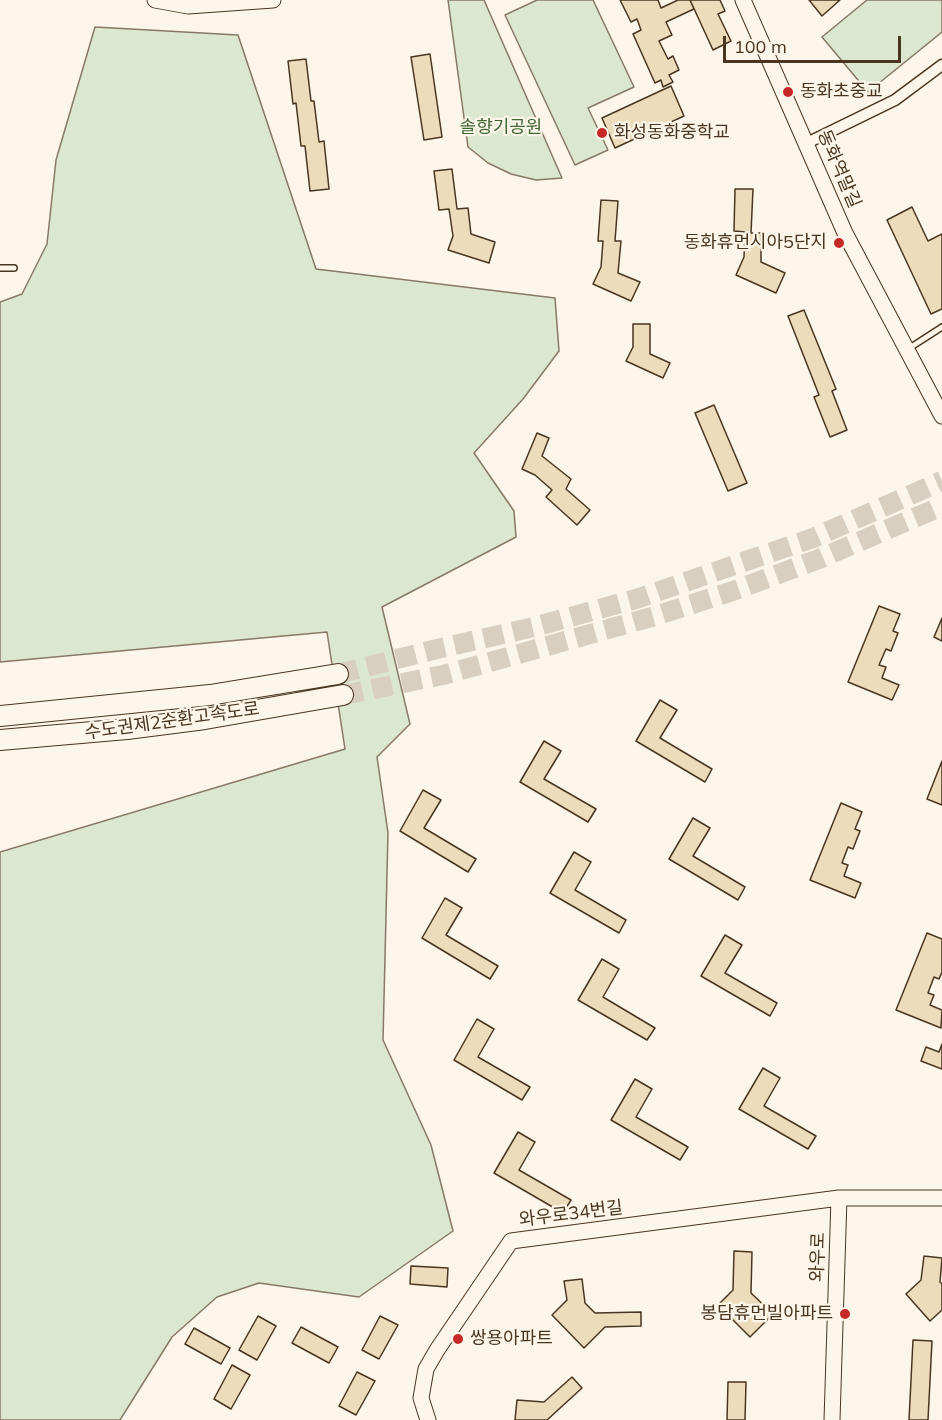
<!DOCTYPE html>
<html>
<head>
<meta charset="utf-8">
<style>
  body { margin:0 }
  #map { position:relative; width:942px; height:1420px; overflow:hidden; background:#fbf6e9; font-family:Mulish,sans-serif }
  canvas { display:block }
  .scale { position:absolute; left:723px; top:36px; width:178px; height:27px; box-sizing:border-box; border:3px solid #4a3520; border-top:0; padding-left:8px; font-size:18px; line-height:21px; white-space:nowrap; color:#4a3520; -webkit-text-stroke:4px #fbf6e9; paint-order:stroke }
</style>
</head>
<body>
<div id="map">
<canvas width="942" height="1420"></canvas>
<div class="scale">100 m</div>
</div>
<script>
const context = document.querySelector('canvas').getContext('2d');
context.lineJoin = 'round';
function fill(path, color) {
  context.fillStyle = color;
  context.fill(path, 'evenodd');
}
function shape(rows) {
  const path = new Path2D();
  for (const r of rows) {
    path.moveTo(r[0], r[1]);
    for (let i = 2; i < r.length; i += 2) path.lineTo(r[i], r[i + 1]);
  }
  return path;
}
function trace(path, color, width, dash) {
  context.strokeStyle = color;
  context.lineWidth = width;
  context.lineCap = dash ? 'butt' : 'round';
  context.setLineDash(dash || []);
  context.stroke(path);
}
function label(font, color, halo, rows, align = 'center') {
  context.font = font + ' Mulish,"Noto Sans KR",sans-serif';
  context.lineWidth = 4.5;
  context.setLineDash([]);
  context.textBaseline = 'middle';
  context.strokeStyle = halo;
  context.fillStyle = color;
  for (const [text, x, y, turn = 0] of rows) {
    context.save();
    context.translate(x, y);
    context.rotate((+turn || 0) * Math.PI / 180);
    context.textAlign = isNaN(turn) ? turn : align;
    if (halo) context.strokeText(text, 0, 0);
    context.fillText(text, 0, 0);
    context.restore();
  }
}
const green = shape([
  [448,0,484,0,562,178,536,180,511,174,488,163,468,147,448,0],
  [537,0,593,0,634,87,588,108,608,150,575,165,505,15,537,0],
  [867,0,942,0,942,32,868,92,822,37,867,0],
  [95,27,238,35,316,269,555,298,559,351,523,399,474,453,514,511,516,537,382,607,410,724,377,757,388,833,383,1040,431,1145,453,1231,359,1297,259,1283,217,1297,172,1337,120,1420,0,1420,0,852,345,749,327,632,0,662,0,302,22,294,47,244,56,160,95,27]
]);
fill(green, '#dce7d0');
trace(green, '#887966', 1.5);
const building = shape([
  [620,0,658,0,661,8,678,0,690,0,694,9,666,22,672,35,659,41,668,59,673,56,679,70,669,75,673,82,663,87,661,80,655,83,633,34,641,30,637,19,631,22,620,0],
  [690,0,720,0,725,11,718,14,731,41,713,50,690,0],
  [809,0,840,0,822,16,809,0],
  [430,54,442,137,424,140,411,57,430,54],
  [306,59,311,101,314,101,319,142,324,141,329,189,310,191,305,146,301,146,296,103,293,104,288,61,306,59],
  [671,86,684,116,615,148,602,118,671,86],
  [452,169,457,209,468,208,471,234,495,242,489,263,448,250,453,236,449,209,439,210,434,171,452,169],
  [735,189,753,189,751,233,761,233,761,262,785,273,776,293,736,275,744,257,745,232,734,231,735,189],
  [601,200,618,201,615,241,621,241,618,273,640,282,631,301,593,284,601,267,603,241,598,241,601,200],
  [912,207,928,241,942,234,942,309,931,314,887,220,912,207],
  [804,310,836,389,832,391,847,430,830,437,814,397,819,395,788,316,804,310],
  [633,324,650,324,650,354,670,363,663,378,626,361,633,347,633,324],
  [714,405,747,483,728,491,695,413,714,405],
  [537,433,549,438,542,456,571,479,566,489,590,510,577,525,546,497,552,490,535,475,522,469,537,433],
  [879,606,900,614,893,631,898,633,891,651,886,649,879,665,886,667,882,678,899,685,892,700,848,682,879,606],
  [942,618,942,641,934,637,942,618],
  [660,700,677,710,660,738,712,769,705,782,636,741,660,700],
  [544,741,561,751,544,779,596,809,588,822,520,782,544,741],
  [942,761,942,805,927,799,942,761],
  [423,790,441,800,424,828,476,859,468,872,400,831,423,790],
  [841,803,862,812,855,829,860,831,853,849,848,847,842,863,848,865,844,876,861,883,855,898,810,880,841,803],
  [693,818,710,828,693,856,745,887,738,900,669,859,693,818],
  [574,852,591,862,575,890,626,920,619,933,550,893,574,852],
  [445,898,462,908,446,935,498,966,490,979,422,938,445,898],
  [927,933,942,939,942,972,939,979,934,977,928,993,934,995,930,1005,942,1010,941,1028,896,1010,927,933],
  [725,935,742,945,725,973,777,1003,770,1016,701,976,725,935],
  [602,959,619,969,603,997,655,1028,647,1040,578,1000,602,959],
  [477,1019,494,1029,478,1057,530,1087,522,1100,454,1060,477,1019],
  [942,1044,942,1069,921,1061,926,1047,939,1052,942,1044],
  [763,1068,780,1078,764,1106,816,1136,808,1149,739,1109,763,1068],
  [635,1079,652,1089,636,1117,688,1147,680,1160,611,1120,635,1079],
  [518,1132,535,1142,519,1170,571,1200,563,1213,494,1173,518,1132],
  [734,1251,752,1252,751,1293,773,1314,750,1337,718,1305,733,1290,734,1251],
  [924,1256,942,1258,940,1282,942,1284,942,1310,930,1321,906,1294,921,1280,924,1256],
  [411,1266,448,1268,447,1287,410,1284,411,1266],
  [582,1279,585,1303,595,1313,641,1312,641,1326,605,1327,584,1348,552,1315,567,1300,564,1281,582,1279],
  [258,1316,276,1326,257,1360,239,1350,258,1316],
  [380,1316,398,1325,379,1359,362,1350,380,1316],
  [301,1327,338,1347,329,1363,292,1343,301,1327],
  [194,1328,230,1348,221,1364,185,1344,194,1328],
  [913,1340,932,1341,928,1420,909,1420,913,1340],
  [232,1365,250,1375,231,1409,214,1399,232,1365],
  [357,1372,375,1381,356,1415,339,1406,357,1372],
  [572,1377,582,1388,547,1420,515,1420,517,1400,544,1402,572,1377],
  [728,1382,746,1382,745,1420,727,1420,728,1382]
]);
fill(building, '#ecdcbc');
trace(building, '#4a3520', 1.5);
trace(shape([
  [338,674,437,649,534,627,639,598,813,538,942,481],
  [343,695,443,675,655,616,733,591,819,559,942,506]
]), '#d8cfc1', 20, [20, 10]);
const lane = shape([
  [0,268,14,268],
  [908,349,942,327]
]);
const street = shape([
  [807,143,895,100,942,65]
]);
const secondary = shape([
  [155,0,188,6,273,0],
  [743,0,845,233,942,416],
  [428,1420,421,1398,426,1369,437,1350,511,1241,839,1198],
  [832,1420,839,1198,942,1198]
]);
const highway = shape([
  [0,716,210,695,338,674],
  [0,740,127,729,205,719,343,695]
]);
trace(lane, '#4a3520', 8);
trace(street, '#4a3520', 13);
trace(secondary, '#4a3520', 17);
trace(highway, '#4a3520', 22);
trace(lane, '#fbf6e9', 5);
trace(street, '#fbf6e9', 10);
trace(secondary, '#fbf6e9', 15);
trace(highway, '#fbf6e9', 20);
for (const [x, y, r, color] of [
  [788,92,6,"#c62828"],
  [602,133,6,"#c62828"],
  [839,243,6,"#c62828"],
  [845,1314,6,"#c62828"],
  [458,1339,6,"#c62828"]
]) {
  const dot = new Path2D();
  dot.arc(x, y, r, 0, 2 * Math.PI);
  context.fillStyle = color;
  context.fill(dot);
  trace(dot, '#fbf6e9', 2);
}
label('18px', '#4a3520', '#fbf6e9', [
  ["동화초중교",800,92],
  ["화성동화중학교",614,133],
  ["동화휴먼시아5단지",827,243,"right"],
  ["봉담휴먼빌아파트",833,1314,"right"],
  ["쌍용아파트",470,1339]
], 'left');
label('18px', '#436837', '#fbf6e9', [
  ["솔향기공원",501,128]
]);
label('18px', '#4a3520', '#fbf6e9', [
  ["동화역말길",839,169,67],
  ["수도권제2순환고속도로",172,721,-8],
  ["와우로34번길",571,1214,-7],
  ["와우로",818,1257,-88]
]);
</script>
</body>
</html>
